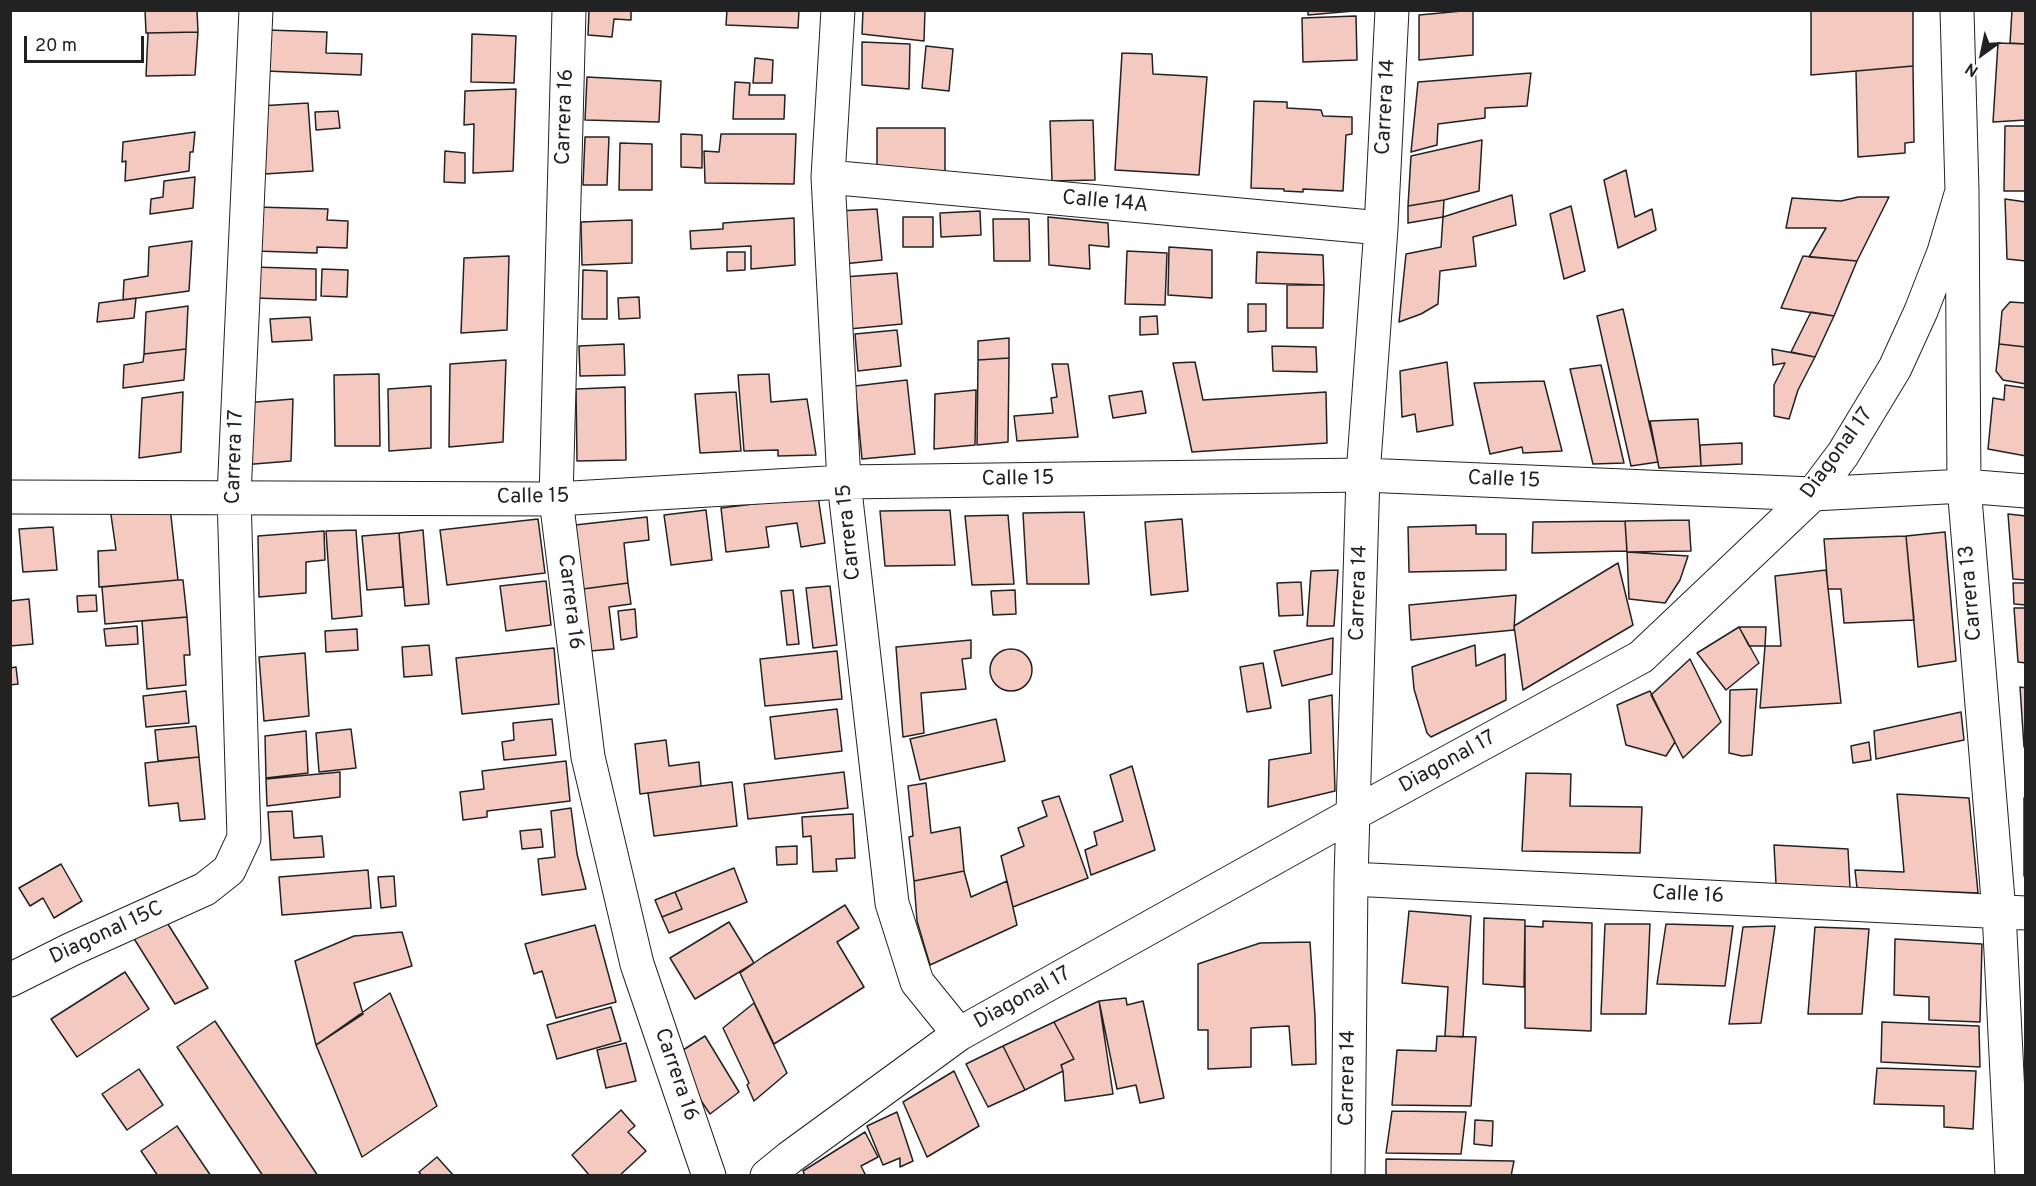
<!DOCTYPE html>
<html>
<head>
<meta charset="utf-8">
<style>
  body { margin:0 }
  #map { position:relative; width:2036px; height:1186px; overflow:hidden; background:#fff; font-family:Overpass,sans-serif }
  canvas { display:block }
  .frame { position:absolute; inset:0; border:12px solid #222; pointer-events:none }
  .north { position:absolute; left:1952px; top:24px; width:60px; height:60px; -webkit-text-stroke:4px #fff; paint-order:stroke; rotate:213deg; font-size:16px; font-weight:700; line-height:24px; text-align:center; color:#222 }
  .north::after { content:''; display:block; margin:auto; width:21px; height:27px; background:#222; clip-path:polygon(50% 0,100% 100%,50% 72%,0 100%) }
  .scale { position:absolute; left:24px; top:36px; width:120px; height:27px; box-sizing:border-box; border:3px solid #222; border-top:0; padding-left:8px; font-size:18px; line-height:21px; white-space:nowrap; color:#222; -webkit-text-stroke:4px #fff; paint-order:stroke }
</style>
</head>
<body>
<div id="map">
<canvas width="2036" height="1186"></canvas>
<div class="frame"></div>
<div class="north">N</div>
<div class="scale">20 m</div>
</div>
<script>
const context = document.querySelector('canvas').getContext('2d');
context.lineJoin = 'round';
function fill(path, color) {
  context.fillStyle = color;
  context.fill(path, 'evenodd');
}
function shape(rows) {
  const path = new Path2D();
  for (const r of rows) {
    if (r.length === 3) {
      path.moveTo(r[0] + r[2], r[1]);
      path.arc(r[0], r[1], r[2], 0, 2 * Math.PI);
      continue;
    }
    path.moveTo(r[0], r[1]);
    for (let i = 2; i < r.length; i += 2) path.lineTo(r[i], r[i + 1]);
  }
  return path;
}
function trace(path, color, width, dash) {
  context.strokeStyle = color;
  context.lineWidth = width;
  context.lineCap = dash ? 'butt' : 'round';
  context.setLineDash(dash || []);
  context.stroke(path);
}
function label(font, color, halo, rows, align = 'center') {
  context.font = font + ' Overpass,sans-serif';
  context.lineWidth = 4.5;
  context.setLineDash([]);
  context.textBaseline = 'middle';
  context.strokeStyle = halo;
  context.fillStyle = color;
  for (const [text, x, y, turn = 0] of rows) {
    context.save();
    context.translate(x, y);
    context.rotate((+turn || 0) * Math.PI / 180);
    context.textAlign = isNaN(turn) ? turn : align;
    if (halo) context.strokeText(text, 0, 0);
    context.fillText(text, 0, 0);
    context.restore();
  }
}
const building = shape([
  [145,10,197,10,198,32,146,33,145,10],
  [589,10,631,10,631,20,614,19,612,37,588,35,589,10],
  [727,10,799,10,798,28,726,25,727,10],
  [863,10,925,10,924,41,862,34,863,10],
  [1308,10,1365,10,1308,15,1308,10],
  [1473,10,1473,55,1419,60,1419,15,1473,10],
  [1811,10,1913,10,1913,66,1811,75,1811,10],
  [2012,10,2026,10,2026,44,2010,43,2012,10],
  [1356,16,1357,60,1303,62,1302,18,1356,16],
  [267,30,327,32,326,53,362,54,361,75,266,71,267,30],
  [198,32,195,75,146,76,148,33,198,32],
  [472,34,516,36,514,83,471,82,472,34],
  [862,42,910,44,909,89,862,85,862,42],
  [1998,43,2026,44,2026,120,1993,122,1998,43],
  [926,46,953,49,949,91,922,88,926,46],
  [1122,53,1152,54,1153,74,1207,77,1199,175,1115,170,1122,53],
  [755,58,773,60,772,83,753,83,755,58],
  [1913,66,1914,142,1905,143,1905,153,1858,157,1856,71,1913,66],
  [1531,73,1527,106,1485,108,1485,118,1438,124,1437,145,1411,152,1418,82,1531,73],
  [587,77,661,81,659,122,585,120,587,77],
  [735,82,750,83,749,95,785,95,784,119,733,119,735,82],
  [516,89,513,171,473,173,474,124,464,125,465,91,516,89],
  [1254,101,1287,102,1287,108,1321,110,1323,116,1352,117,1352,134,1346,135,1343,191,1303,189,1303,192,1284,191,1284,189,1251,188,1254,101],
  [308,103,313,171,264,174,259,106,308,103],
  [338,111,340,128,316,130,315,112,338,111],
  [1093,120,1095,180,1052,181,1050,121,1093,120],
  [2005,126,2026,126,2026,191,2004,191,2005,126],
  [877,128,945,128,945,177,877,177,877,128],
  [195,132,193,152,190,152,189,171,125,181,126,161,122,162,123,142,195,132],
  [681,134,702,135,702,168,681,167,681,134],
  [721,134,796,134,794,184,705,183,704,151,719,152,721,134],
  [585,137,609,137,607,185,583,185,585,137],
  [1482,140,1479,191,1444,200,1408,206,1411,156,1482,140],
  [620,143,652,144,652,190,619,190,620,143],
  [445,151,465,153,465,183,444,182,445,151],
  [1626,170,1635,217,1652,209,1656,230,1618,248,1604,180,1626,170],
  [195,177,193,208,150,214,151,199,163,197,164,181,195,177],
  [1512,195,1516,225,1473,237,1476,266,1440,271,1438,304,1421,314,1399,322,1406,254,1441,247,1443,217,1512,195],
  [1858,197,1889,197,1857,261,1809,257,1826,228,1786,228,1792,198,1841,201,1858,197],
  [2005,199,2026,202,2026,261,2007,259,2005,199],
  [1444,200,1443,217,1408,223,1408,206,1444,200],
  [1571,206,1585,271,1564,279,1550,214,1571,206],
  [256,207,328,209,327,220,348,221,347,248,317,247,317,253,255,251,256,207],
  [877,209,882,260,843,264,838,211,877,209],
  [980,211,981,235,941,237,940,213,980,211],
  [903,217,933,217,933,247,903,247,903,217],
  [1048,217,1108,223,1109,247,1089,245,1090,269,1049,265,1048,217],
  [794,218,795,265,751,269,751,246,691,249,690,231,723,229,723,223,794,218],
  [993,219,1029,219,1030,261,994,261,993,219],
  [632,220,632,263,582,265,581,222,632,220],
  [192,241,189,291,123,300,124,280,148,276,149,247,192,241],
  [1169,247,1212,250,1212,298,1168,295,1169,247],
  [1127,251,1167,253,1165,305,1125,304,1127,251],
  [727,252,745,252,745,270,727,271,727,252],
  [1257,252,1323,255,1324,285,1256,283,1257,252],
  [509,256,507,330,461,333,464,258,509,256],
  [1803,256,1857,261,1834,316,1781,308,1803,256],
  [254,267,316,269,316,300,254,298,254,267],
  [322,269,348,270,347,297,321,296,322,269],
  [583,270,607,271,607,319,582,319,583,270],
  [897,273,902,324,849,329,844,277,897,273],
  [1287,285,1324,285,1323,328,1287,328,1287,285],
  [639,297,640,318,619,319,618,298,639,297],
  [136,298,134,318,97,322,99,303,136,298],
  [2010,302,2026,303,2026,347,1999,344,2002,311,2010,302],
  [1248,304,1266,304,1266,331,1248,332,1248,304],
  [188,306,186,349,144,354,146,312,188,306],
  [1623,309,1658,462,1631,466,1597,316,1623,309],
  [1811,312,1834,316,1815,357,1791,352,1811,312],
  [1157,316,1158,334,1140,335,1140,317,1157,316],
  [310,317,312,340,272,342,270,319,310,317],
  [897,330,901,366,858,371,855,334,897,330],
  [1009,338,1009,358,978,360,978,341,1009,338],
  [624,344,625,375,580,376,579,346,624,344],
  [1999,344,2026,347,2026,384,2003,380,1996,371,1999,344],
  [1272,346,1316,347,1317,372,1273,371,1272,346],
  [186,349,184,380,123,388,124,365,143,362,144,354,186,349],
  [1772,349,1815,357,1798,390,1789,419,1774,416,1774,385,1785,363,1773,365,1772,349],
  [1009,358,1008,442,977,445,978,360,1009,358],
  [506,360,503,442,449,447,450,364,506,360],
  [1195,362,1203,400,1326,392,1327,443,1192,452,1173,363,1195,362],
  [1447,362,1453,425,1417,432,1415,414,1402,417,1400,371,1447,362],
  [1052,364,1068,364,1078,437,1017,441,1014,416,1053,413,1051,398,1057,397,1052,364],
  [1601,365,1624,463,1593,464,1570,369,1601,365],
  [379,374,380,446,335,446,334,375,379,374],
  [769,374,771,402,807,399,816,455,778,456,778,450,744,451,738,375,769,374],
  [907,380,915,454,862,459,855,386,907,380],
  [1544,381,1562,451,1523,453,1522,447,1490,454,1474,383,1544,381],
  [2005,385,2026,388,2026,456,1988,449,1993,398,2004,400,2005,385],
  [431,386,431,448,389,451,388,389,431,386],
  [625,387,626,460,577,461,576,389,625,387],
  [976,390,975,445,934,449,935,394,976,390],
  [1142,391,1146,413,1113,418,1109,396,1142,391],
  [183,392,181,452,139,458,142,398,183,392],
  [736,392,741,451,700,453,695,394,736,392],
  [293,399,291,461,242,465,244,403,293,399],
  [1698,419,1701,466,1659,468,1650,421,1698,419],
  [1742,443,1742,464,1701,466,1700,445,1742,443],
  [818,496,825,543,801,547,797,523,766,527,769,547,726,552,721,508,818,496],
  [170,507,178,580,99,587,98,551,116,550,110,508,170,507],
  [706,510,712,560,671,565,664,515,706,510],
  [950,510,955,565,885,566,880,511,950,510],
  [1084,512,1089,584,1027,584,1023,513,1084,512],
  [2008,514,2026,516,2026,580,2013,579,2008,514],
  [1008,515,1014,584,972,585,965,516,1008,515],
  [647,517,649,540,624,543,628,583,583,589,575,525,647,517],
  [538,519,545,573,447,585,440,530,538,519],
  [1182,519,1188,591,1151,595,1145,522,1182,519],
  [1689,520,1691,551,1627,552,1625,521,1689,520],
  [1625,521,1627,551,1532,553,1533,522,1625,521],
  [1476,525,1476,534,1506,534,1506,570,1409,572,1408,527,1476,525],
  [53,527,57,570,23,572,19,529,53,527],
  [356,530,362,616,332,619,326,531,356,530],
  [423,530,429,604,405,606,399,533,423,530],
  [324,531,325,560,306,562,306,593,259,597,258,536,324,531],
  [1945,532,1956,661,1918,667,1906,536,1945,532],
  [399,533,403,587,367,590,362,536,399,533],
  [1906,536,1914,620,1844,623,1841,589,1828,589,1824,539,1906,536],
  [1627,552,1688,556,1680,580,1665,603,1629,599,1627,552],
  [1618,563,1633,625,1523,690,1514,626,1618,563],
  [1338,570,1334,626,1307,626,1311,571,1338,570],
  [1826,570,1841,703,1760,708,1765,646,1781,646,1775,576,1826,570],
  [178,580,183,580,187,617,105,624,102,587,178,580],
  [546,581,551,625,506,631,500,586,546,581],
  [1301,582,1303,615,1279,616,1277,583,1301,582],
  [628,583,631,604,609,607,614,649,590,651,583,589,628,583],
  [2013,583,2026,583,2026,605,2014,604,2013,583],
  [830,586,837,645,813,648,806,588,830,586],
  [793,590,799,644,787,645,781,591,793,590],
  [1015,590,1016,614,993,615,991,591,1015,590],
  [96,595,97,611,78,612,77,596,96,595],
  [1516,595,1514,630,1411,640,1409,605,1516,595],
  [29,599,33,644,10,646,10,601,29,599],
  [2014,608,2026,608,2026,663,2018,662,2014,608],
  [635,609,637,637,621,640,618,611,635,609],
  [187,617,190,655,184,655,186,685,147,689,142,621,187,617],
  [137,626,138,644,106,646,104,629,137,626],
  [1739,627,1766,627,1765,646,1749,646,1739,627],
  [1739,627,1759,663,1726,690,1697,653,1739,627],
  [357,629,358,650,326,652,325,631,357,629],
  [1333,638,1332,674,1282,686,1274,651,1333,638],
  [971,640,971,658,962,659,966,689,921,693,924,733,903,737,896,647,971,640],
  [429,645,432,675,404,677,402,647,429,645],
  [1475,645,1476,666,1505,654,1506,700,1431,737,1427,733,1414,689,1412,667,1475,645],
  [554,648,559,704,462,714,456,658,554,648],
  [1011,670,21],
  [837,651,842,699,765,706,760,659,837,651],
  [305,653,309,716,264,721,259,657,305,653],
  [1690,659,1721,722,1683,758,1651,695,1690,659],
  [1263,663,1271,708,1247,712,1240,667,1263,663],
  [16,667,18,684,10,685,10,668,16,667],
  [2020,687,2026,688,2026,747,2024,747,2020,687],
  [1757,689,1752,755,1742,756,1729,753,1730,690,1757,689],
  [186,691,189,723,146,727,143,696,186,691],
  [1650,691,1675,742,1666,756,1626,745,1617,705,1650,691],
  [1332,695,1335,791,1268,807,1269,760,1311,753,1309,700,1332,695],
  [837,709,842,751,775,759,770,717,837,709],
  [1961,712,1964,740,1876,759,1874,731,1961,712],
  [552,719,556,755,504,760,502,742,514,740,513,723,552,719],
  [996,719,1005,761,920,780,910,739,996,719],
  [196,726,199,757,158,761,155,730,196,726],
  [351,729,356,768,319,772,316,733,351,729],
  [306,731,308,773,266,778,265,736,306,731],
  [666,740,669,766,699,762,701,786,640,794,635,744,666,740],
  [1869,742,1871,760,1853,763,1851,746,1869,742],
  [199,757,205,819,180,821,178,803,149,806,145,763,199,757],
  [566,761,570,801,487,811,487,817,463,820,460,792,484,789,482,771,566,761],
  [1132,766,1155,850,1091,875,1085,850,1097,845,1094,832,1123,821,1110,775,1132,766],
  [340,772,340,797,267,806,266,779,340,772],
  [844,772,848,808,748,819,744,784,844,772],
  [1526,773,1571,774,1570,806,1642,807,1640,853,1522,851,1526,773],
  [732,782,737,826,654,836,648,793,732,782],
  [926,783,931,833,960,827,964,871,914,881,909,837,913,836,908,786,926,783],
  [1897,794,1969,798,1978,893,1857,888,1855,870,1904,872,1897,794],
  [1059,796,1088,878,1013,907,1001,856,1024,846,1018,828,1047,816,1042,801,1059,796],
  [2024,798,2026,798,2026,876,2024,876,2024,798],
  [571,808,577,854,586,889,542,895,538,859,555,857,551,811,571,808],
  [292,811,294,838,322,836,324,857,271,860,268,812,292,811],
  [853,814,855,858,836,859,837,871,813,872,811,836,803,837,802,817,853,814],
  [541,829,543,847,522,849,520,831,541,829],
  [1774,845,1848,849,1850,888,1776,884,1774,845],
  [797,846,797,864,777,865,776,847,797,846],
  [61,864,82,901,54,918,43,898,30,906,19,888,61,864],
  [734,868,747,902,669,933,662,917,682,909,675,892,734,868],
  [368,870,371,908,282,915,279,877,368,870],
  [964,871,971,897,1007,881,1017,925,930,965,917,921,914,881,964,871],
  [394,876,396,906,381,908,378,877,394,876],
  [675,892,682,909,662,917,655,900,675,892],
  [845,905,859,928,837,942,864,987,774,1044,740,973,764,956,845,905],
  [1409,911,1471,916,1463,1037,1445,1036,1448,987,1402,983,1409,911],
  [1484,918,1525,920,1524,987,1483,984,1484,918],
  [166,921,208,988,175,1004,133,937,166,921],
  [1543,921,1592,923,1591,1031,1525,1028,1525,926,1543,927,1543,921],
  [729,922,754,963,695,999,670,958,729,922],
  [1605,924,1650,924,1646,1014,1601,1014,1605,924],
  [1666,924,1733,926,1725,986,1657,984,1666,924],
  [595,925,616,1002,556,1018,542,971,534,974,525,944,595,925],
  [1775,926,1761,1023,1729,1024,1743,927,1775,926],
  [1815,927,1869,929,1862,1014,1808,1014,1815,927],
  [402,932,412,966,354,983,363,1014,316,1045,295,961,354,936,402,932],
  [1895,939,1982,944,1980,1022,1929,1020,1929,997,1894,995,1895,939],
  [1310,942,1315,1016,1316,1064,1292,1065,1289,1026,1266,1027,1251,1028,1251,1067,1208,1069,1208,1030,1198,1030,1198,964,1260,943,1310,942],
  [125,972,149,1009,77,1057,51,1019,125,972],
  [390,993,437,1106,362,1157,316,1045,390,993],
  [1126,998,1127,1005,1143,1001,1164,1098,1140,1103,1136,1085,1117,1089,1099,1001,1126,998],
  [1099,1001,1113,1094,1065,1101,1063,1071,1061,1065,1074,1059,1054,1022,1099,1001],
  [754,1003,787,1073,754,1101,747,1085,749,1083,723,1028,754,1003],
  [611,1007,621,1041,557,1059,547,1025,611,1007],
  [215,1021,318,1176,263,1176,177,1047,215,1021],
  [1054,1022,1074,1059,1061,1065,1063,1071,1025,1090,1003,1046,1054,1022],
  [1882,1022,1979,1026,1980,1067,1881,1062,1882,1022],
  [705,1036,739,1092,710,1114,683,1074,680,1052,705,1036],
  [1437,1036,1476,1037,1471,1106,1392,1105,1397,1050,1436,1051,1437,1036],
  [626,1043,636,1081,606,1088,597,1050,626,1043],
  [1003,1046,1025,1090,988,1107,966,1064,1003,1046],
  [1877,1068,1976,1071,1973,1129,1944,1127,1944,1106,1874,1104,1877,1068],
  [139,1069,163,1105,127,1130,102,1094,139,1069],
  [954,1071,979,1126,927,1157,903,1102,954,1071],
  [621,1110,635,1126,628,1132,646,1151,619,1176,590,1176,572,1155,621,1110],
  [1392,1111,1466,1112,1461,1154,1386,1153,1392,1111],
  [897,1112,913,1161,900,1167,900,1158,883,1165,867,1126,897,1112],
  [1475,1120,1493,1121,1492,1146,1474,1144,1475,1120],
  [177,1126,211,1176,158,1176,141,1151,177,1126],
  [865,1132,878,1157,861,1166,866,1176,805,1176,803,1171,865,1132],
  [437,1157,454,1176,422,1176,419,1172,437,1157],
  [1386,1159,1514,1161,1511,1176,1386,1176,1386,1159]
]);
fill(building, '#f3c9c0');
trace(building, '#222', 1.5);
const minor = shape([
  [569,10,556,499,588,757,637,964,709,1176],
  [838,10,828,177,844,482,892,903,917,982,959,1034],
  [1957,10,1962,191,1964,486,1999,912,2012,1176],
  [828,177,1381,228],
  [10,497,556,499,844,482,1363,475,1813,494,1964,486,2026,491],
  [1351,879,2026,913],
  [10,980,72,949,205,889,229,870,244,838,234,496,256,10],
  [767,1176,789,1158,959,1034,1353,814,1641,657,1813,494,1843,454,1895,368,1921,311,1944,252,1962,191],
  [1348,1176,1351,879,1363,475,1381,228,1392,10]
]);
trace(minor, '#222', 35);
trace(minor, '#fff', 33);
label('21px', '#222', '#fff', [
  ["Carrera 14",1387,107,-87],
  ["Carrera 16",566,117,-88],
  ["Calle 14A",1105,203,5],
  ["Diagonal 17",1838,454,-54],
  ["Carrera 17",236,457,-88],
  ["Calle 15",1018,480,-1],
  ["Calle 15",1504,481,2],
  ["Calle 15",533,498,-1],
  ["Carrera 15",850,532,-96],
  ["Carrera 14",1360,593,-88],
  ["Carrera 13",1972,593,-95],
  ["Carrera 16",569,602,83],
  ["Diagonal 17",1448,763,-29],
  ["Calle 16",1688,896,3],
  ["Diagonal 15C",107,934,-25],
  ["Diagonal 17",1023,999,-29],
  ["Carrera 16",675,1075,71],
  ["Carrera 14",1349,1078,-89]
]);
</script>
</body>
</html>
